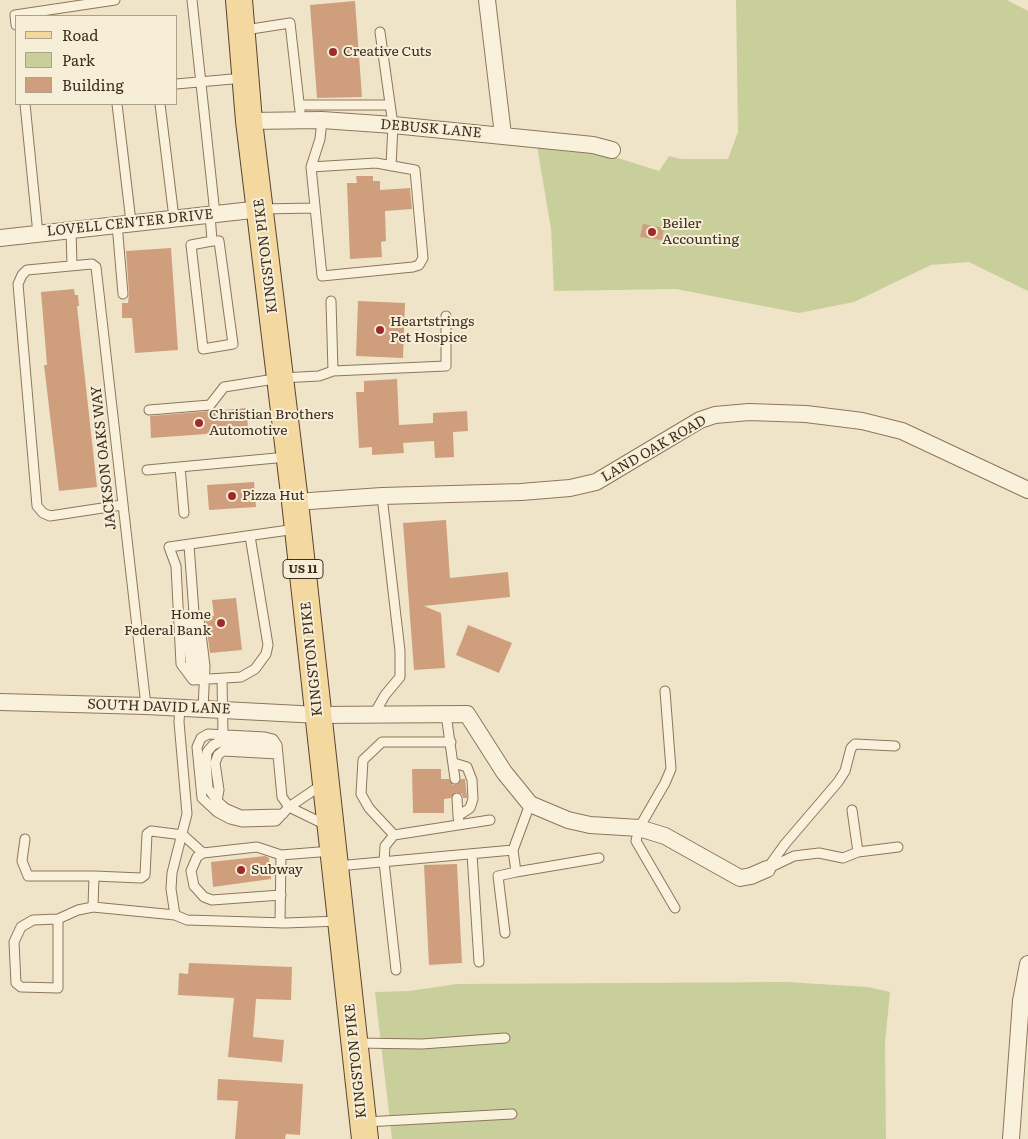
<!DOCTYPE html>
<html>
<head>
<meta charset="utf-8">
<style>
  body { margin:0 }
  #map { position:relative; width:1028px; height:1139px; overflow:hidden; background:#f0e4c8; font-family:Literata,serif }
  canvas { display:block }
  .legend { position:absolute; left:15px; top:15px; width:162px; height:90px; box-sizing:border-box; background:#f7eed8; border:1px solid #ada18e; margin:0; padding:6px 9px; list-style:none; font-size:15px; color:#3d2e20 }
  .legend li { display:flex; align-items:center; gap:10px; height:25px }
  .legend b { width:25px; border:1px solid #ada18e }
</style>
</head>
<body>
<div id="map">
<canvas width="1028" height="1139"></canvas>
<ul class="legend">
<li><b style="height:6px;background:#f3d9a0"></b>Road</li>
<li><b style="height:14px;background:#c9cf9b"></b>Park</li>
<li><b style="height:14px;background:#cf9f7d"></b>Building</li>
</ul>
</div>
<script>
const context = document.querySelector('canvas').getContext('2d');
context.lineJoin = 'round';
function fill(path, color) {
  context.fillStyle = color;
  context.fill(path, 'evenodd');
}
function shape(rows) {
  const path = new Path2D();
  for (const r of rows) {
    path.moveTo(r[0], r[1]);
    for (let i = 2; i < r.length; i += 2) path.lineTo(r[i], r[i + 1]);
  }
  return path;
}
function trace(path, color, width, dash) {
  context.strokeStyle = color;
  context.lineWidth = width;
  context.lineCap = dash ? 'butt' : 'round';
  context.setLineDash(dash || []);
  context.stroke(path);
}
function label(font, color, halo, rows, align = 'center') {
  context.font = font + ' Literata,serif';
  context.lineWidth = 4;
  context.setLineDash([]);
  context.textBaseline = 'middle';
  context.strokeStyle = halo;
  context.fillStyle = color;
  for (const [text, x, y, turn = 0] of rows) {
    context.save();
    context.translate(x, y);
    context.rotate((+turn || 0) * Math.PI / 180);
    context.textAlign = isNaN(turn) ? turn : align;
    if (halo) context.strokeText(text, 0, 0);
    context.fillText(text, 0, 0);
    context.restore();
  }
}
fill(shape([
  [736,0,1007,0,1028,11,1028,291,969,262,931,265,854,302,799,313,676,289,554,291,551,229,537,146,602,153,659,171,669,156,681,159,728,159,738,132],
  [786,982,868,987,890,992,885,1043,886,1139,392,1139,375,992,409,991,457,984]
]), '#c9cf9b');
fill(shape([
  [355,1,362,97,317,98,310,5],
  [356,176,373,176,373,181,380,181,380,190,410,188,412,209,385,211,386,241,381,242,382,257,350,259,347,183,357,183],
  [643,224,664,228,662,240,640,237],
  [171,248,178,350,135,353,132,318,122,318,122,303,128,303,129,293,126,251],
  [74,289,75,295,78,295,79,306,77,306,97,487,59,491,44,365,47,365,41,292],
  [358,301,405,303,403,358,356,356],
  [397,379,399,425,433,423,433,413,467,411,468,431,453,432,454,457,435,458,434,441,403,443,404,453,372,455,372,447,359,448,356,392,364,392,364,381],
  [247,408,248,431,151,438,150,416],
  [254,482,256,507,209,510,207,485],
  [446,520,450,578,508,572,510,597,424,606,441,613,445,668,414,670,403,523],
  [236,598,242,650,210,653,205,617,214,616,212,600],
  [468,625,512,643,499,673,456,655],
  [412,769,441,769,441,779,449,779,453,785,458,784,461,779,465,779,467,798,463,798,462,794,456,792,451,798,444,799,444,813,413,813],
  [265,856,269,858,271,879,213,887,211,862],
  [457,864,462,963,429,965,424,865],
  [189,963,292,967,291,1000,256,999,253,1037,284,1040,282,1062,228,1057,234,998,178,995,179,973,188,974],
  [218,1079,303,1084,300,1135,286,1134,285,1139,235,1139,238,1101,217,1100]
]), '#cf9f7d');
const lane = shape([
  [192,0,215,214],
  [16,25,15,15,115,0],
  [245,30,290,23,301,120],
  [380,32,393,125,391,166],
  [176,84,244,78],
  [25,104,38,234],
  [117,104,131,222],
  [160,104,174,218],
  [299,105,390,105],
  [311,167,376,163,415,170,423,258,419,265,413,267,322,276,311,167,320,139,322,120],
  [261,209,315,208],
  [210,214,212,241,191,245,203,349,233,344,219,241,212,241],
  [117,224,123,294],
  [71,230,72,265],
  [331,301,333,371],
  [149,410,210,405,224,387,281,378,319,376,333,371,446,366,446,316],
  [180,467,184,513],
  [147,470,287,457],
  [122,505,50,516,43,513,37,506,18,284,22,275,27,270,92,264,96,267,146,706],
  [250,536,268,645,266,654,255,669,241,677,193,680,181,664,176,566,169,547,296,529],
  [189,545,198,667,203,679],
  [193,612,199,618,205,666,203,709],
  [193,612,186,621,191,666,200,676],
  [222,680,223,734],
  [665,691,671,769,665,783,639,828,636,841,675,908],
  [180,707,179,722,187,814,172,873,171,889,175,915,187,920,285,923,340,921],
  [446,714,455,779],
  [373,716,385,695,400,677,400,651,382,496],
  [278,754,223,751,218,755,215,763,219,790,217,801,225,808,241,815,283,814],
  [454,763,467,767,472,780,473,799,470,808,458,816,459,825],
  [323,784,289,807,276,821,242,822,230,819,217,812,202,798,197,747,201,738,208,734,265,737,273,739,277,745,282,797,289,807,326,825],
  [457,798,458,816],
  [217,801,208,788,206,763,207,752,213,745,220,742,277,745],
  [394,835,369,808,361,794,363,760,382,742,451,742],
  [25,839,22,861,28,876,94,876],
  [513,850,530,804],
  [858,852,898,847],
  [472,854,479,962],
  [337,866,513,850,516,872,599,858],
  [769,868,794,856,819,853,843,858,858,852,852,810],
  [767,869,785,844,838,782,845,771,851,748,855,744,895,746],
  [281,895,212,900,204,897,194,886,191,871,197,857,203,853,257,847,281,855,332,851],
  [93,907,94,876,141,878,145,875,147,834,151,831,183,835,203,853],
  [58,919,33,920,21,927,14,942,16,983,21,987,58,988,58,919,78,910,93,907,175,915],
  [280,922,281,855],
  [505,933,498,876,516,872],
  [396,970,384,862,385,846,394,835,490,820],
  [356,1043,422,1044,505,1038],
  [365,1122,512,1114]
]);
const street = shape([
  [487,0,503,135],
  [249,121,322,120,393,125,593,145,612,150],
  [0,238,261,209],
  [295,502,382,496,521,492,570,488,596,482,700,420,715,415,749,412,806,414,862,421,902,431,1028,490],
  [0,702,146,706,319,715,467,714,504,772,530,804,568,820,590,825,639,828,665,836,740,878,751,876,767,869],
  [1011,1139,1021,1001,1028,964]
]);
const primary = shape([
  [239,0,249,121,295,502,365,1139]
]);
trace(lane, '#8d765c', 11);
trace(street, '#8d765c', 18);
trace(primary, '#5b4430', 28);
trace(lane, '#faf1dc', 9);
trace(street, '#faf1dc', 16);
trace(primary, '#f3d9a0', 26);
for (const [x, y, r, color] of [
  [333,52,5,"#9e2a2b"],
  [652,232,5,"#9e2a2b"],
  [380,330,5,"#9e2a2b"],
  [199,423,5,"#9e2a2b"],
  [232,496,5,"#9e2a2b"],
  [221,623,5,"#9e2a2b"],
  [241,870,5,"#9e2a2b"]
]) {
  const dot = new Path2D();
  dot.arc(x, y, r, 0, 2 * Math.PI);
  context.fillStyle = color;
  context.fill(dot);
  trace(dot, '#f7eed8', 2);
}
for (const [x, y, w] of [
  [303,569,40]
]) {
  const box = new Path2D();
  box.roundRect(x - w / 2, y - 9.5, w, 19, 4);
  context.fillStyle = '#f7eed8';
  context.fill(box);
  trace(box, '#3d2e20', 1);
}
label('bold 12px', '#3d2e20', null, [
  ["US 11",303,569]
]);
label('14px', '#3d2e20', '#f7eed8', [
  ["Creative Cuts",343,52],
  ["Beiler",662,224],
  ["Accounting",662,240],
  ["Heartstrings",390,322],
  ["Pet Hospice",390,338],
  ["Christian Brothers",209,415],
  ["Automotive",209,431],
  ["Pizza Hut",242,496],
  ["Home",211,615,"right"],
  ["Federal Bank",211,631,"right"],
  ["Subway",251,870]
], 'left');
label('14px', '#3d2e20', '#f7eed8', [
  ["DEBUSK LANE",431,129,5],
  ["LOVELL CENTER DRIVE",130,223,-6],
  ["KINGSTON PIKE",266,256,-97],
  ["LAND OAK ROAD",654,449,-30],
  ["JACKSON OAKS WAY",104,458,-96],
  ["KINGSTON PIKE",312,659,-96],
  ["SOUTH DAVID LANE",159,707,2],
  ["KINGSTON PIKE",356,1061,-96]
]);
</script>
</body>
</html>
